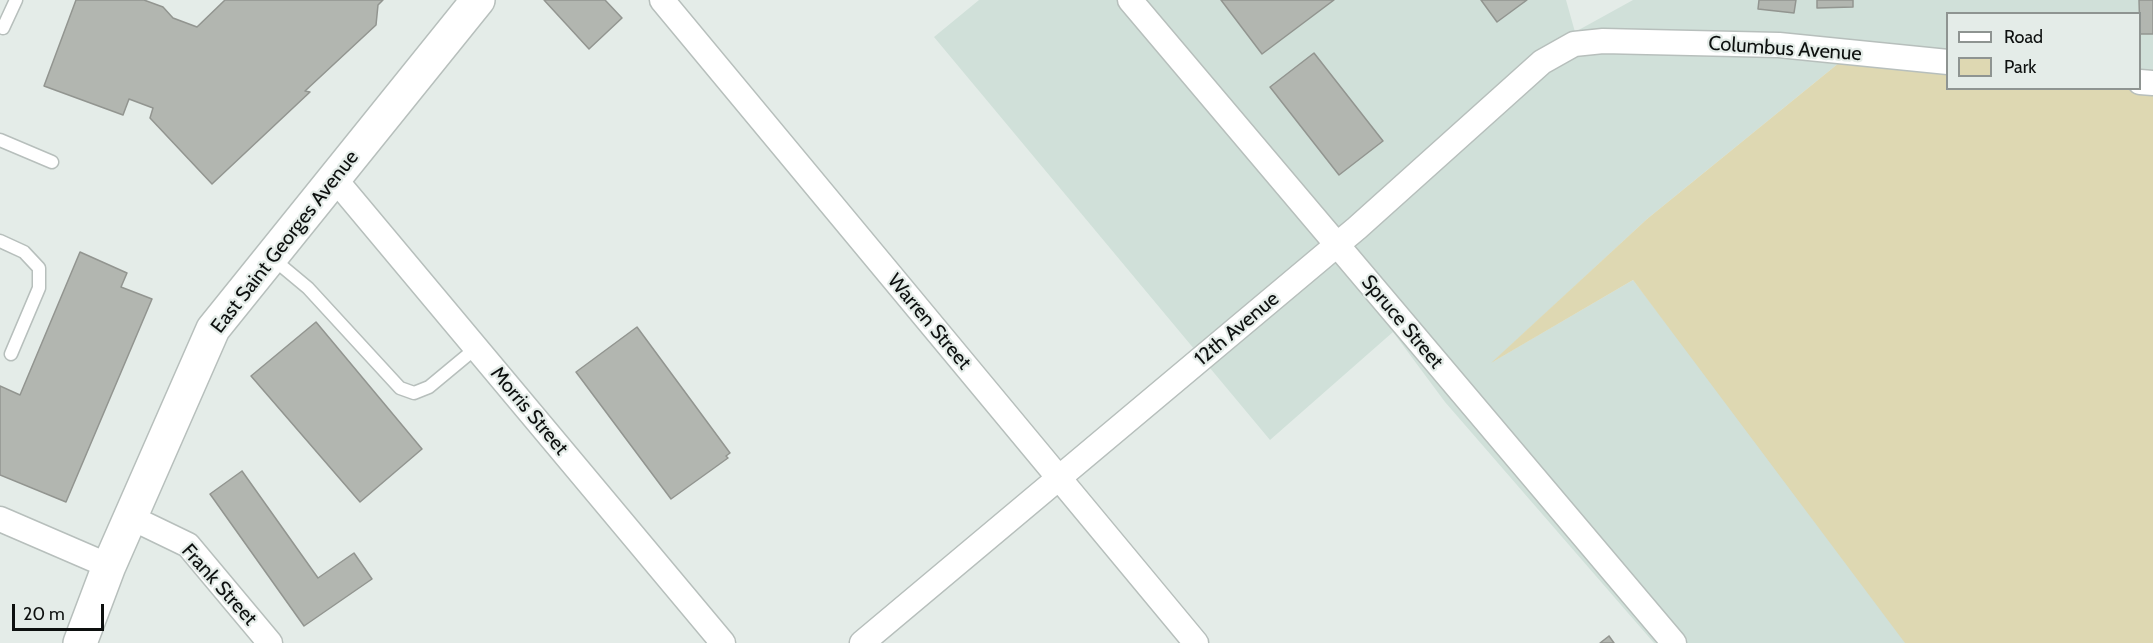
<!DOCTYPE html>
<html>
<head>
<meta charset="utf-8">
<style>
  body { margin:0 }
  #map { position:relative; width:2153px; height:643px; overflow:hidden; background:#e4ece8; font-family:Cabin,sans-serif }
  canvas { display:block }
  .legend { position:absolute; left:1946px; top:12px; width:195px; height:78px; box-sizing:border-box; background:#e4ece8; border:2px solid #8e9491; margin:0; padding:8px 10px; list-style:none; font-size:18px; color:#0d100f }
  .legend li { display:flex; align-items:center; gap:12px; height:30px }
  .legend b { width:30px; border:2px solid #8e9491 }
  .scale { position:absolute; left:12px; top:604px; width:92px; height:27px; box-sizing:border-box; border:3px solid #0d100f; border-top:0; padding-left:8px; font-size:18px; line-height:21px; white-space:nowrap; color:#0d100f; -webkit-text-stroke:4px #e4ece8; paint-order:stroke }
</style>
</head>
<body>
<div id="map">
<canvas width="2153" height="643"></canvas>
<ul class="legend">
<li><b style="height:8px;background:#fff"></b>Road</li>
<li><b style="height:16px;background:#ded8b2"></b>Park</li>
</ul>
<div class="scale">20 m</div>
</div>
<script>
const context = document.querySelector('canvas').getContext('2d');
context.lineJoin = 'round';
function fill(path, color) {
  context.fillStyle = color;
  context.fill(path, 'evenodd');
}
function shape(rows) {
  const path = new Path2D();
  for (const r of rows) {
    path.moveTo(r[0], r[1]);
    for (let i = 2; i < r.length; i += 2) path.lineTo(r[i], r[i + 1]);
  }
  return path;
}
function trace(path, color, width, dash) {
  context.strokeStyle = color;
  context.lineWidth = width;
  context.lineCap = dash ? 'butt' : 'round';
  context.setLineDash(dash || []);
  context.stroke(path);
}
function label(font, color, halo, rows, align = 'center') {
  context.font = font + ' Cabin,sans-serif';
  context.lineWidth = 4.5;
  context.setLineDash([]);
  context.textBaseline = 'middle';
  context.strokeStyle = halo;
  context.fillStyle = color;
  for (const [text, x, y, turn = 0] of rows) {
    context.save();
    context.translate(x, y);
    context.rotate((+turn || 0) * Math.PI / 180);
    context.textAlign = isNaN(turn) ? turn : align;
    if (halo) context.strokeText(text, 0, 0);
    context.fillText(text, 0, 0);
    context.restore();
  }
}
fill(shape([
  [979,0,1566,0,1575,32,1633,0,2153,0,2153,91,2126,89,2140,88,2140,14,1948,14,1947,69,1845,58,1647,219,1494,361,1633,280,1915,643,1654,643,1445,402,1393,332,1270,440,934,37]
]), '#d0e0d9');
fill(shape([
  [1845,58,1947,69,1948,88,2126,88,2153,91,2153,643,1905,643,1633,280,1491,363,1647,219]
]), '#ded8b2');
const building = shape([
  [76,0,144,0,163,7,173,18,197,27,225,0,383,0,378,5,376,25,305,91,310,92,212,184,150,118,153,108,129,99,123,115,44,86,76,0],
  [544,0,605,0,622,18,589,49,544,0],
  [1221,0,1334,0,1262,54,1221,0],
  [1481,0,1527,0,1497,22,1481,0],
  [1759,0,1796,0,1794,13,1758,9,1759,0],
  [1817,0,1853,0,1853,7,1817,8,1817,0],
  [2139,0,2153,0,2153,34,2140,34,2139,0],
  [1314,53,1383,141,1339,175,1270,87,1314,53],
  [80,252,127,273,121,287,152,299,66,502,0,475,0,386,20,395,80,252],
  [316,322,422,449,360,502,251,376,316,322],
  [637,327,730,453,726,456,728,458,671,499,576,372,637,327],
  [242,471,318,578,354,553,372,579,304,626,210,494,242,471],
  [1609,636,1614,643,1600,643,1609,636]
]);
fill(building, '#b2b6b0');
trace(building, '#929590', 1.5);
const lane = shape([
  [3,28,16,0],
  [0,140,52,162],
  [0,241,24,252,39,268,39,288,11,354],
  [272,258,308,288,400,388,414,393,429,387,476,348]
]);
const street = shape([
  [662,0,1196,643],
  [1130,0,1674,643],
  [2140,82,2153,83],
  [334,178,723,643],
  [130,517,188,545,270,643],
  [0,519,109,566],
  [862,643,1357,228,1542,62,1574,44,1603,41,1779,45,1948,62]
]);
const secondary = shape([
  [80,643,109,566,213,329,478,0]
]);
trace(lane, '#b7bfbc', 15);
trace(street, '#b7bfbc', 27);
trace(secondary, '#b7bfbc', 36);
trace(lane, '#fff', 12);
trace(street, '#fff', 24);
trace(secondary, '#fff', 33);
label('20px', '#0d100f', '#e4ece8', [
  ["Columbus Avenue",1785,49,4],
  ["East Saint Georges Avenue",285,242,-52],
  ["Warren Street",929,322,50],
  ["Spruce Street",1402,322,50],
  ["12th Avenue",1237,329,-40],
  ["Morris Street",529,411,50],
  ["Frank Street",219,585,48]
]);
</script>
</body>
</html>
